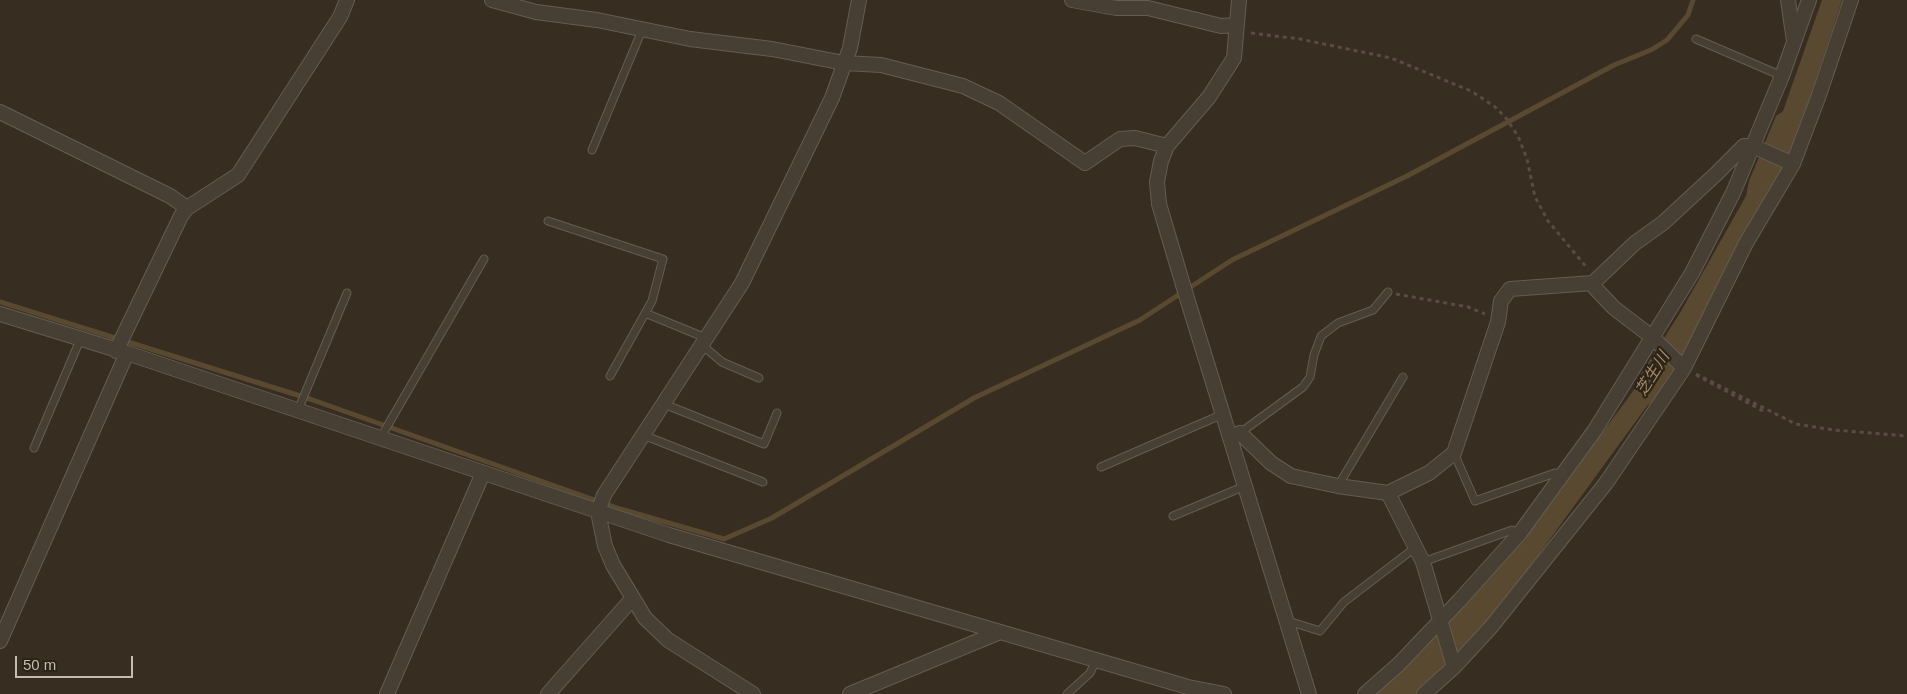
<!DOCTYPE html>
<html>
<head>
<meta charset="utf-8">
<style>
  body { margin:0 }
  #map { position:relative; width:1907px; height:694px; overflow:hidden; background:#372d20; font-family:Arial,sans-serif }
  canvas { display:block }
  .scale { position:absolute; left:15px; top:656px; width:118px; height:22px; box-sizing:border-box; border:2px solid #c4bcae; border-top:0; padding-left:6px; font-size:15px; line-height:18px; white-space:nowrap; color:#c4bcae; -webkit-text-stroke:4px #2c2419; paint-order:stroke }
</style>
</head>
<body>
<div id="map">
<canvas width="1907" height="694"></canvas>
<div class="scale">50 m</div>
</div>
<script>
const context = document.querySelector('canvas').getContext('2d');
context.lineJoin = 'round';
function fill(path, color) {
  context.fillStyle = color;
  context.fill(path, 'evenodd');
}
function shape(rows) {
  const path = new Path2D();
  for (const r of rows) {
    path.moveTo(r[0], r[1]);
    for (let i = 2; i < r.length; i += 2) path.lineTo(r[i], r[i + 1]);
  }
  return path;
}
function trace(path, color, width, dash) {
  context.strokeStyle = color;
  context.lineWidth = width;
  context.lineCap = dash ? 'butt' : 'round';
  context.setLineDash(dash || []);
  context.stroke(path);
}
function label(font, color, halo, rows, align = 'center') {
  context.font = font + ' Arial,"Noto Sans JP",sans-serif';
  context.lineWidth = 4.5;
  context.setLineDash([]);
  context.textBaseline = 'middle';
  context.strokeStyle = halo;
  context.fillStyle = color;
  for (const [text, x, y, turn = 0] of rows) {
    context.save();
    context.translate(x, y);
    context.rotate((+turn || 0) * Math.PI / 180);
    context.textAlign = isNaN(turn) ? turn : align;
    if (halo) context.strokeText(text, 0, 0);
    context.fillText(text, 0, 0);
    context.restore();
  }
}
fill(shape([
  [1822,0,1842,0,1800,128,1777,180,1665,391,1647,406,1502,605,1419,694,1376,694,1466,604,1526,537,1636,387,1638,379,1680,313,1746,196,1749,181,1776,116,1783,111]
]), '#594930');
trace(shape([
  [0,302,310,399,617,508,724,539,772,518,974,398,1140,320,1232,260,1407,176,1614,65,1651,50,1667,40,1688,15,1693,0]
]), '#594930', 5);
const service = shape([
  [1696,39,1782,76],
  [592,150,642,30],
  [548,221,663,259,652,301,610,376],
  [645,313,706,338],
  [702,345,722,362,759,378],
  [664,404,764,444,777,413],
  [298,410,347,293],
  [1240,433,1303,387,1310,377,1314,355,1321,336,1338,323,1373,310,1388,292],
  [643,435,763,482],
  [381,437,484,259],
  [34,448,80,340],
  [1454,453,1475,501,1555,473,1563,474],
  [1101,467,1223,414],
  [1338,486,1403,377],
  [1173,516,1245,486],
  [1423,562,1512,530,1520,533],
  [1288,621,1320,631,1344,602,1416,547],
  [1067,694,1090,673,1096,660]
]);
const minor = shape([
  [492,0,536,12,597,20,690,39,772,49,844,63,881,65,963,86,999,103,1085,163,1120,139,1135,138,1167,146],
  [1072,0,1116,8,1148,8,1221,26,1235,25],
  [1239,0,1234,58,1209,97,1167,146,1161,161,1157,182,1159,204,1186,295,1309,694],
  [1788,0,1794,41],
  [0,112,170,196,187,208],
  [1793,164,1819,95,1851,0],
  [0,314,127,353,669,535,1188,687,1224,694],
  [116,351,181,216,187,208,238,175,340,17,347,0],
  [1230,437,1240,433,1271,463,1291,476,1338,486,1388,493,1429,473,1454,453,1498,322,1501,301,1510,289,1593,283,1635,243,1663,223,1715,175,1744,146,1753,146,1793,164,1746,243,1684,368],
  [1388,493,1423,562,1454,667,1491,627,1606,483,1684,368,1652,337,1614,308,1595,288,1593,283],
  [0,641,127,353],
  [387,694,483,473],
  [548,694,632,599],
  [753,694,668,640,645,618,613,565,605,546,598,512,604,495,742,283,832,98,850,48,859,0],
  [850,694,1000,632],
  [1365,694,1399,664,1459,601,1520,533,1595,430,1692,273,1733,193,1782,76,1809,0],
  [1424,694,1454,667]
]);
trace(service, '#655d51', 9);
trace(minor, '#655d51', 16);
trace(shape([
  [1251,33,1300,39,1391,58,1471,91,1494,106,1506,118,1518,136,1527,159,1535,197,1548,221,1588,269],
  [1396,294,1468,307,1485,314],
  [1696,374,1796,424,1834,430,1907,436],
  [1696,375,1763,411]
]), '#5c4a46', 3, [4, 4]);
trace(service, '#473f34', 7);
trace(minor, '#473f34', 14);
label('italic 16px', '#a38a67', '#2c2419', [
  ["芝生川",1653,374,-58]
]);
</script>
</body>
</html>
